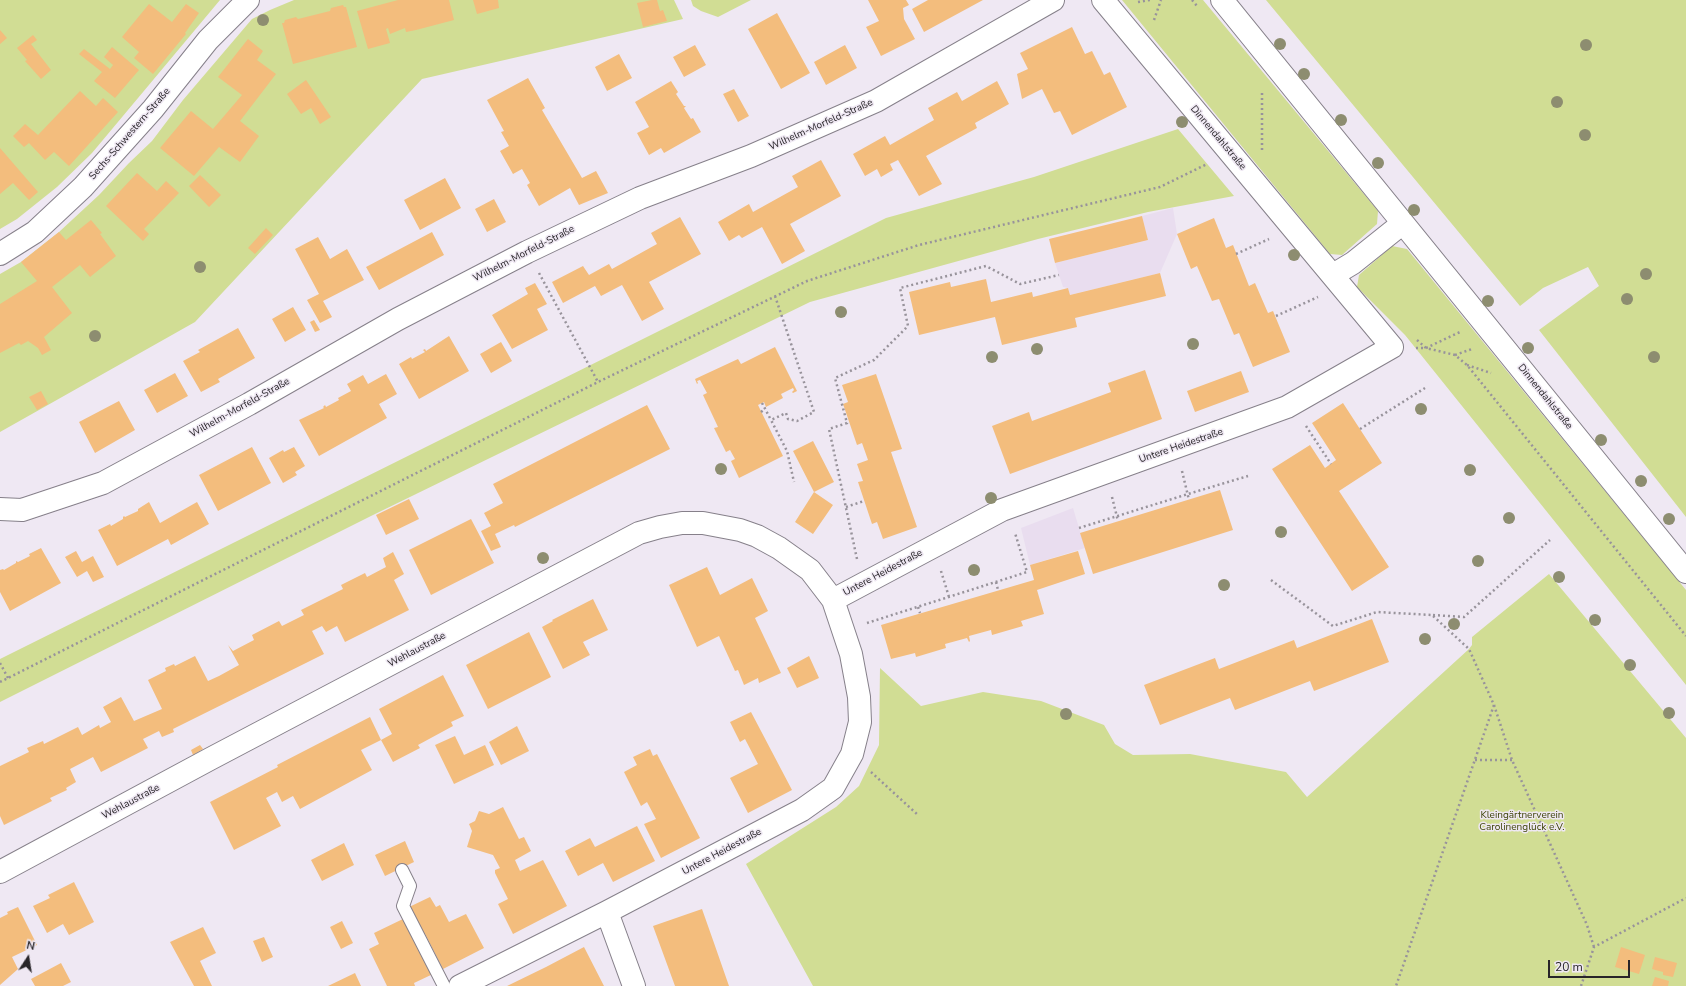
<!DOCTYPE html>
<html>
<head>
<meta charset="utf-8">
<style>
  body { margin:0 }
  #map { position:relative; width:1686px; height:986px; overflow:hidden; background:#efe8f3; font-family:"Nunito Sans",sans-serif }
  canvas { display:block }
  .north { position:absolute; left:8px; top:938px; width:40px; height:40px; -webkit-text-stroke:3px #efe8f3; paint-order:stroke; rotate:12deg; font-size:11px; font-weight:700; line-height:16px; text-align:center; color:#282529 }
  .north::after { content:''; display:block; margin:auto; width:14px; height:18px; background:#282529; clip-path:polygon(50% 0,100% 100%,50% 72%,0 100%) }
  .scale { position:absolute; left:1548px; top:960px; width:82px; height:18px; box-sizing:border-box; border:2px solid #282529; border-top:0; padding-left:5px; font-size:12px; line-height:14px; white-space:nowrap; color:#282529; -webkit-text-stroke:3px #efe8f3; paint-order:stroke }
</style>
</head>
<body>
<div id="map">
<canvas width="1686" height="986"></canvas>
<div class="north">N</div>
<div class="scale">20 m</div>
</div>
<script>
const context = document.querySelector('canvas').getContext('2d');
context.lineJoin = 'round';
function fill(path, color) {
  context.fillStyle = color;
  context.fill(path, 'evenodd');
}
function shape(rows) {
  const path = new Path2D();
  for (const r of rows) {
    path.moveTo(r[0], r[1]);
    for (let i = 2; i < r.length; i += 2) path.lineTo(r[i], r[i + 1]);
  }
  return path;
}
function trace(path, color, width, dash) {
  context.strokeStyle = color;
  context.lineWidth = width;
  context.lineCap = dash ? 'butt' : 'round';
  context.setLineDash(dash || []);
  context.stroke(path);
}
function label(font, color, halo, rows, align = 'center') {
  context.font = font + ' "Nunito Sans",sans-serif';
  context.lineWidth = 3;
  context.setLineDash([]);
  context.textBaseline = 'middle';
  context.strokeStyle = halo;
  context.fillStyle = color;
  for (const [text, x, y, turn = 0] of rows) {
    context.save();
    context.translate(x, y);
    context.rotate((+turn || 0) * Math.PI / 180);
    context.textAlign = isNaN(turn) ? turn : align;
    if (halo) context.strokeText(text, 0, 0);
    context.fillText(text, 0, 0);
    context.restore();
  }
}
fill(shape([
  [1173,208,1177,234,1160,273,1070,295,1068,288,1063,287,1055,263,1148,240,1142,216],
  [1073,508,1085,548,1030,565,1021,528]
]), '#e9ddef');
fill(shape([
  [0,0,220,0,92,153,57,187,17,219,0,229],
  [294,0,674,0,683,19,422,79,195,322,0,432,0,274,21,262,59,232,99,195,129,163,152,141,183,100,252,19,270,10],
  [691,0,751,0,718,17,701,11,693,6],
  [1122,0,1203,0,1378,211,1377,224,1342,255,1330,254],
  [1266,0,1686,0,1686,517,1539,330,1599,286,1588,267,1543,288,1520,306],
  [1178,129,1234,196,1148,212,1038,239,810,302,373,515,0,702,0,659,886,218,1034,177],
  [1392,246,1407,249,1686,590,1686,685,1405,335,1357,287,1359,275],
  [1549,574,1686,738,1686,986,813,986,746,864,836,807,859,786,879,745,880,668,921,706,983,692,1041,701,1104,725,1115,744,1133,755,1190,754,1286,772,1307,797,1469,649,1472,645,1472,637]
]), '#d1dd94');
fill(shape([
  [398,0,449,0,454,20,416,30,406,32,405,28,390,34,388,28,386,29,390,43,368,49,357,11],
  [473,0,498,0,499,8,477,14],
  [652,0,657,0,660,11,663,10,667,21,643,27,637,3],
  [868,0,906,0,909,5,903,8,904,19,915,39,881,56,866,27,879,21],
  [928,0,983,0,924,32,912,9],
  [149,4,172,22,186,4,199,13,185,33,186,34,153,74,134,58,139,52,122,37],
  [343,5,344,7,346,7,357,47,293,64,282,23,284,23,285,20,296,17,298,19,330,11,331,8],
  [777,13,810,73,781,89,748,29],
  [1072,27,1085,54,1092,51,1104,75,1110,72,1127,107,1072,135,1060,111,1054,113,1042,89,1022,99,1017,74,1028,69,1020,53],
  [0,30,7,38,0,44],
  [33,35,37,40,31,44,51,70,41,79,25,61,27,60,17,48],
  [248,39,263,51,257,60,276,74,240,121,259,136,240,162,219,147,194,176,160,148,191,111,213,129,242,95,218,77],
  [695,45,706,65,684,77,673,57],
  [845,45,857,68,826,85,814,62],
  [112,47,139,70,115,98,94,81,102,72,79,54,84,49,110,69,113,65,104,57],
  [619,54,632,78,607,91,595,67],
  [528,78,545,108,542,110,582,178,596,171,608,193,579,205,570,188,539,206,527,185,530,183,522,169,513,174,500,151,509,146,501,132,504,131,487,100],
  [306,80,331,117,320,124,311,108,301,114,287,94],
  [671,81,678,92,676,94,684,106,686,106,684,108,691,119,693,118,701,132,664,153,661,148,649,155,637,133,649,127,635,102],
  [997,81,1009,104,975,123,977,128,926,156,942,184,919,196,898,160,890,164,893,170,881,177,877,169,865,176,853,154,885,136,890,145,934,120,928,108,957,92,962,101],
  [734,89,749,116,738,122,723,94],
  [80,91,96,106,103,98,118,112,69,166,54,152,45,160,29,143,24,147,13,136,25,124,38,135],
  [0,148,38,192,29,200,13,183,0,194],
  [821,160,841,196,790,224,805,251,782,264,762,227,742,238,739,235,729,241,718,222,749,204,753,212,798,187,792,176],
  [137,173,157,191,166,181,179,193,144,229,149,234,143,241,106,206],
  [200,175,221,195,209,207,189,186],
  [445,178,461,208,420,230,404,200],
  [494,199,506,222,487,232,475,209],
  [1142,216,1148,240,1055,263,1049,239],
  [680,217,701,254,649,282,664,309,642,321,622,285,601,296,595,286,563,303,552,282,583,266,589,275,609,264,612,269,657,244,651,233],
  [1214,218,1226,248,1233,245,1249,286,1255,283,1268,313,1273,311,1290,352,1253,367,1239,333,1234,335,1219,299,1212,301,1197,266,1191,269,1177,234],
  [91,220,102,233,100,234,116,256,90,277,80,265,52,287,72,313,44,337,51,350,42,355,38,348,28,341,21,345,19,343,0,353,0,304,37,281,21,262,59,232,66,240],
  [266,228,273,235,255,254,248,248],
  [432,232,444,255,379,290,366,267],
  [318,237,330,259,347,249,364,280,323,301,332,317,320,323,307,300,319,294,295,249],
  [1160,273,1166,296,1075,318,1077,327,1002,345,995,317,919,335,909,292,950,282,951,287,986,279,991,302,1032,292,1033,297,1068,288,1070,295],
  [535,283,547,304,537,309,548,330,512,349,492,315,528,294,525,288],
  [293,307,306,330,285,342,272,319],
  [314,320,320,330,315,332,310,322],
  [238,328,255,358,218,379,220,382,201,392,183,361,200,352,198,350],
  [449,336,469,371,419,399,399,364,411,357,412,359,425,352,423,350,425,349,426,351],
  [501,342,512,361,491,373,480,354],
  [775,347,797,391,793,393,792,392,794,390,793,388,781,394,783,398,766,407,764,402,758,405,783,456,739,478,731,461,735,459,730,450,726,452,714,428,718,427,703,395,707,393,700,380,697,381,698,383,697,384,695,379,738,359,741,364],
  [1145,370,1162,419,1010,474,992,426,1029,412,1032,421,1111,392,1108,383],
  [1241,371,1249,392,1195,412,1187,391],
  [175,373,188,396,157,413,144,390],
  [386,374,397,394,379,404,387,418,319,456,299,420,324,408,323,407,325,405,326,407,339,400,338,398,351,391,347,384,363,375,368,384],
  [876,374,902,449,891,452,917,527,883,539,877,522,872,524,858,482,863,481,857,464,868,460,862,443,857,445,843,404,848,402,842,385],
  [41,391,48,404,37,410,29,397],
  [119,401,135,430,95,453,79,422],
  [1343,403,1382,463,1339,491,1389,567,1352,591,1272,469,1310,445,1325,468,1336,460,1312,423],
  [647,405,670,449,515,527,514,525,495,534,501,547,491,551,481,531,491,526,484,513,503,503,493,484],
  [813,441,834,482,814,492,793,451],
  [252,447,271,483,218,511,199,475],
  [294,447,305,466,295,472,297,475,283,483,269,458,283,450,284,452],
  [1220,490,1233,530,1093,574,1080,533],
  [814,492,833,505,813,534,795,522],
  [409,499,419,519,386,535,376,515],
  [149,502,160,523,197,502,209,524,171,545,168,539,117,566,98,530,110,524,111,526,123,519,123,517,124,516,125,517,138,511,138,509],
  [471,519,494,563,431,595,409,550],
  [41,548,61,583,10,611,0,592,0,570,3,569,4,570,16,563,16,561,18,562,30,556,29,554],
  [76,551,82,562,93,556,104,577,93,582,87,571,77,577,65,557],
  [1078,551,1085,574,1037,590,1044,614,1021,621,1023,626,992,635,991,630,969,636,970,641,969,642,967,638,945,644,946,648,916,657,915,653,891,659,881,625,1034,580,1030,565],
  [393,552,404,574,394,580,409,610,345,642,337,626,326,632,322,626,312,631,324,654,173,729,174,732,162,737,159,731,143,739,148,748,101,772,93,757,70,769,76,782,66,788,67,790,50,798,52,801,4,825,0,816,0,766,29,752,27,748,43,741,44,744,78,727,82,735,99,725,100,728,111,722,103,707,121,697,134,721,162,709,148,680,166,671,165,668,174,664,175,666,195,656,208,681,219,676,239,665,228,645,233,651,254,640,252,635,279,621,282,626,304,615,301,610,343,589,341,585,365,573,367,577,386,567,383,558],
  [707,567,720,595,752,578,768,611,755,618,781,673,759,683,758,678,744,685,738,670,735,671,719,636,697,647,669,585],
  [593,599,608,630,583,642,590,655,563,669,542,627,553,621,552,620],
  [1372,619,1389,662,1314,691,1310,681,1235,710,1230,698,1160,725,1144,685,1215,658,1219,669,1294,640,1297,648],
  [529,632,551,677,488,709,466,665],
  [809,656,819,678,797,688,787,668],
  [443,675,464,716,451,722,453,726,418,745,420,748,393,762,381,740,392,734,379,709],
  [751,712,792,790,748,813,730,778,758,764,745,739,740,742,730,722],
  [370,717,381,740,361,750,372,770,300,809,293,796,282,802,277,792,266,798,281,826,234,850,210,802,278,767,277,765],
  [517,726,529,751,501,765,489,742],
  [455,736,464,755,485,745,494,765,454,784,435,745],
  [200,745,203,749,193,755,191,750],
  [650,749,653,756,657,754,700,838,661,858,644,824,656,819,647,802,641,806,624,772,637,765,633,757],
  [503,807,519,839,524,837,531,851,515,860,520,871,543,860,567,906,513,934,498,904,508,899,495,873,495,870,500,868,493,855,467,847,472,831,469,824,475,821,479,811,489,814],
  [637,826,655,861,613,882,603,863,578,876,565,851,590,838,595,847],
  [405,841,414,862,385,876,375,855],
  [344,843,354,865,322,881,311,860],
  [74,882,94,922,69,935,63,924,47,933,33,906,50,898,48,895],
  [430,897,436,907,440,905,449,922,466,914,484,948,443,969,425,934,421,936,407,908],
  [18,907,37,945,12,957,18,969,0,985,0,918,8,914,7,912],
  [702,909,714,943,729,986,675,986,653,926],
  [405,918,433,974,414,983,415,986,387,986,369,949,379,944,374,933],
  [342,921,353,943,341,949,330,927],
  [203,927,216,953,200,961,212,986,194,986,170,942],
  [264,937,273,957,262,962,253,941],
  [584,947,604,986,507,986,546,967],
  [1621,947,1645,955,1639,974,1615,967],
  [1655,957,1677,963,1673,977,1663,975,1663,972,1652,969],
  [61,963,71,982,63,986,35,986,31,979],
  [355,973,361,986,328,986],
  [1655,977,1669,981,1668,986,1652,986]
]), '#f3bd7d');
const lane = shape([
  [402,870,410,886,403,906,444,986]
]);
const street = shape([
  [1222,0,1686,572],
  [0,254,35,232,83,187,153,109,208,40,248,0],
  [1333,275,1353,263,1403,223],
  [0,509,22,510,103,483,249,404,398,319,527,252,640,198,751,156,876,101,1053,0],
  [0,872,210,759,639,533,660,527,682,523,703,523,740,530,757,536,779,548,810,570,833,600],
  [607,912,634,986],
  [460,986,607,912,802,810,833,788,852,754,860,722,859,697,851,654,833,600,1002,510,1287,407,1392,347,1103,0]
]);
trace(lane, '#86808a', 14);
trace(street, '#86808a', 24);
trace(shape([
  [1192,0,1197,6],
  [1138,2,1150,0],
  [1154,20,1161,0],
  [1262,150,1262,91],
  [1236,254,1269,239],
  [539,273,598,382],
  [775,296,814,412,797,421,788,419,786,413,771,420,787,451,794,482],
  [1276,316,1318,297],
  [1417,340,1426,348,1455,355,1467,365,1686,636],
  [1416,348,1426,348,1460,332],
  [1455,355,1472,349],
  [1467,365,1491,373],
  [762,403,771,420],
  [761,412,765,409],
  [1306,426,1331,464],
  [1360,429,1425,388],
  [1182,471,1189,500],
  [1112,497,1118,521],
  [846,507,864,501],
  [1079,528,1188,494,1248,476],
  [857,559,829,429,847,423,835,378,874,360,908,326,900,288,986,266,1020,284,1059,275],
  [941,571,949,597],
  [1271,580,1333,626,1377,612,1432,615,1469,649,1494,705,1396,986],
  [996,582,998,590],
  [918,607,920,613],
  [1433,615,1464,617,1550,540],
  [867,623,1027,572,1015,533],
  [0,663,8,678],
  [0,682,598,382,807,281,919,245,1160,187,1207,164],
  [1494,705,1512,760,1587,925,1594,947],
  [1475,760,1512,760],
  [871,772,918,815],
  [1581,986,1594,947,1686,898]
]), '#98939b', 2.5, [2, 3]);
trace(lane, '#fff', 12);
trace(street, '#fff', 22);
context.fillStyle = '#8d8d70';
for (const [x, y] of [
  [263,20],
  [1280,44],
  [1586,45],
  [1304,74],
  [1557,102],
  [1341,120],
  [1182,122],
  [1585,135],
  [1378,163],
  [1414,210],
  [1294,255],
  [200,267],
  [1646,274],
  [1627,299],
  [1488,301],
  [841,312],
  [95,336],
  [1193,344],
  [1528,348],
  [1037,349],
  [992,357],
  [1654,357],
  [1421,409],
  [1601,440],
  [721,469],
  [1470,470],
  [1641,481],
  [991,498],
  [1509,518],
  [1669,519],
  [1281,532],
  [543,558],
  [1478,561],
  [974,570],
  [1559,577],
  [1224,585],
  [1595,620],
  [1454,624],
  [1425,639],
  [1630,665],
  [1669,713],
  [1066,714]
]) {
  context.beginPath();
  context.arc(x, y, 6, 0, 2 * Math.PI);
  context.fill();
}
label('10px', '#282529', '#efe8f3', [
  ["Wilhelm-Morfeld-Straße",821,125,-24],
  ["Sechs-Schwestern-Straße",130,134,-49],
  ["Dinnendahlstraße",1218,138,50],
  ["Wilhelm-Morfeld-Straße",524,254,-27],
  ["Dinnendahlstraße",1545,397,51],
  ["Wilhelm-Morfeld-Straße",240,408,-29],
  ["Untere Heidestraße",1181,446,-19],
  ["Untere Heidestraße",883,573,-28],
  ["Wehlaustraße",417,650,-28],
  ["Wehlaustraße",131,802,-28],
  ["Untere Heidestraße",722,852,-28]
]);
label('10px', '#3c4305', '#efe8f3', [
  ["Kleingärtnerverein",1522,816],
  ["Carolinenglück e.V.",1522,828]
]);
</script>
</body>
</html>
